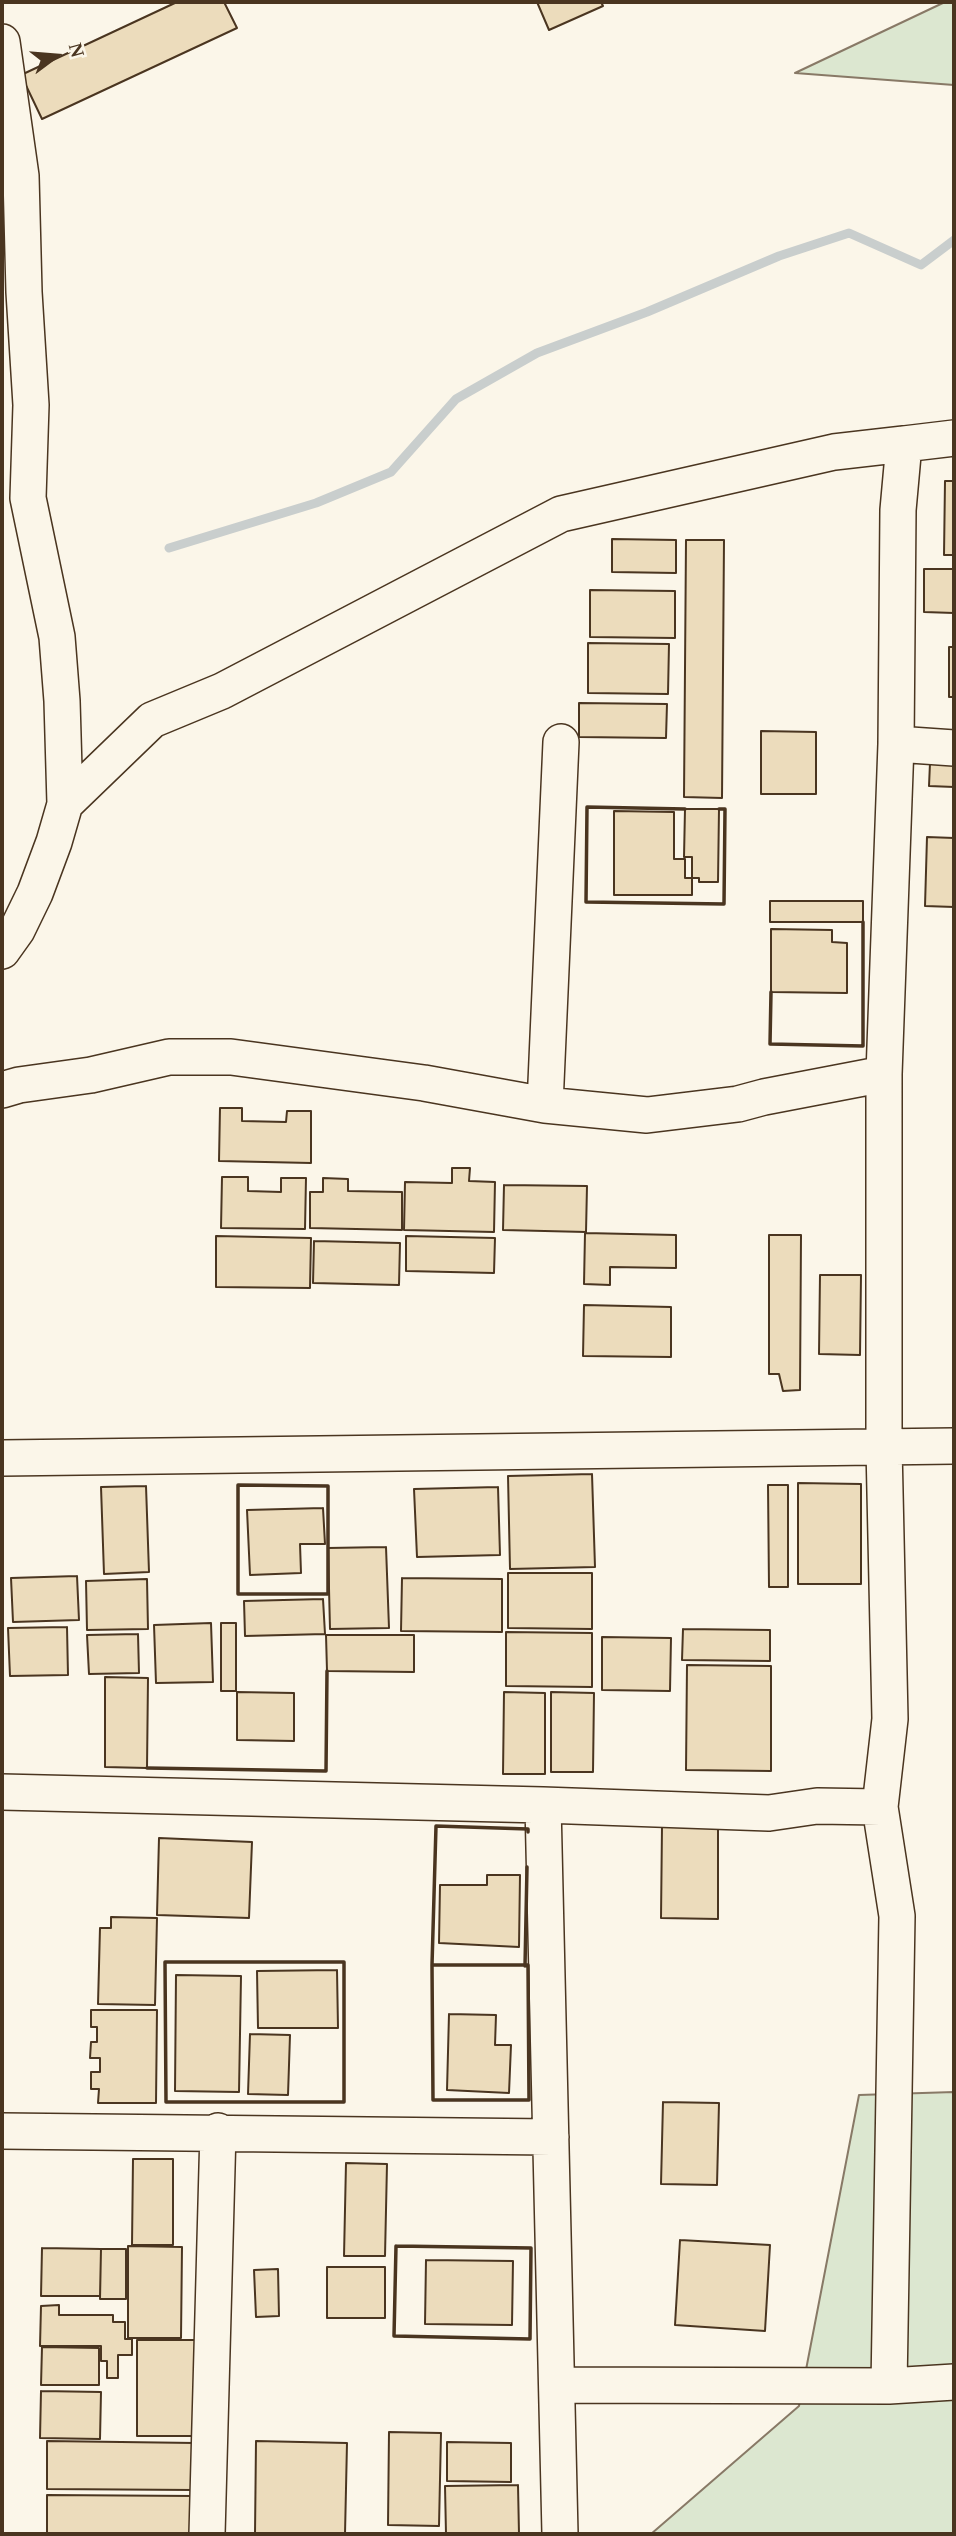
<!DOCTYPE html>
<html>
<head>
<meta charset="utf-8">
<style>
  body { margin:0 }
  #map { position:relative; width:956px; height:2536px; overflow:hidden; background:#fbf6e9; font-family:"Times New Roman",serif }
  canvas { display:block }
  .frame { position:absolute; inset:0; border:4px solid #4a3520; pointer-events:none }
  .north { position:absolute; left:21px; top:21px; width:70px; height:70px; -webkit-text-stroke:5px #fbf6e9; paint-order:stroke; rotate:74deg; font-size:19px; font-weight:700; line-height:28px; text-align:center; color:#4a3520 }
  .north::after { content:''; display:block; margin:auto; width:24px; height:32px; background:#4a3520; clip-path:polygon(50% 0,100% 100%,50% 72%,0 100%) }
</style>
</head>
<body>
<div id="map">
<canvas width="956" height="2536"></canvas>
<div class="frame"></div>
<div class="north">N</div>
</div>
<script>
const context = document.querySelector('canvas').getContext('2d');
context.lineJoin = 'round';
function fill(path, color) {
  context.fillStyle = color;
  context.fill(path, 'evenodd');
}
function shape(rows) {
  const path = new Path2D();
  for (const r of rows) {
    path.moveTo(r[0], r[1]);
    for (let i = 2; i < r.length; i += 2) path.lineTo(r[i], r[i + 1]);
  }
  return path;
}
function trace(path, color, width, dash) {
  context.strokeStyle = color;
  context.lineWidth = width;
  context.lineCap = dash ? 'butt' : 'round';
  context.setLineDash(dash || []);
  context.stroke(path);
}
const green = shape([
  [945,2,954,2,954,85,795,73,945,2],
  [954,2092,954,2534,651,2534,799,2406,859,2095,954,2092]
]);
fill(green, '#dce7d0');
trace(green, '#887966', 2);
trace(shape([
  [169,548,316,503,391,472,456,399,537,353,647,312,779,256,849,233,921,265,954,240]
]), '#c9cecd', 9);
const building = shape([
  [177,2,224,2,237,28,42,119,21,75,177,2],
  [537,2,601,2,603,6,549,30,537,2],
  [945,481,954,481,954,555,944,555,945,481],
  [612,539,676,540,676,573,612,572,612,539],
  [686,540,724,540,722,798,684,797,686,540],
  [924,569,954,569,954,613,924,612,924,569],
  [590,590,675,591,675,638,590,637,590,590],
  [588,643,669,644,668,694,588,693,588,643],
  [949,647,954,647,954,697,949,697,949,647],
  [579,703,667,704,666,738,579,737,579,703],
  [761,731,816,732,816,794,761,794,761,731],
  [930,763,954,764,954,787,929,786,930,763],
  [685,809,719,809,718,882,699,882,699,878,692,878,692,857,684,857,685,809],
  [614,811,674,812,674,859,685,859,685,878,692,878,692,895,614,895,614,811],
  [927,837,954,838,954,907,925,906,927,837],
  [770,901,863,901,863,922,770,922,770,901],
  [771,929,832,930,832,942,847,943,847,993,771,992,771,929],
  [220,1108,242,1108,242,1121,286,1122,287,1111,311,1111,311,1163,219,1161,220,1108],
  [452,1168,470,1168,469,1181,495,1182,494,1232,404,1230,405,1182,452,1183,452,1168],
  [222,1177,248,1177,248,1191,281,1192,281,1178,306,1178,305,1229,221,1228,222,1177],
  [323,1178,348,1179,348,1191,402,1192,402,1230,310,1228,310,1192,323,1192,323,1178],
  [504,1185,587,1186,586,1232,503,1230,504,1185],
  [585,1233,676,1235,676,1268,610,1267,610,1285,584,1284,585,1233],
  [769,1235,801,1235,800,1390,783,1391,779,1374,769,1374,769,1235],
  [216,1236,311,1238,310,1288,216,1287,216,1236],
  [406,1236,495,1238,494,1273,406,1271,406,1236],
  [314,1241,400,1243,399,1285,313,1283,314,1241],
  [820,1275,861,1275,860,1355,819,1354,820,1275],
  [584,1305,671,1307,671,1357,583,1356,584,1305],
  [592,1474,595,1567,510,1569,508,1476,592,1474],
  [798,1483,861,1484,861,1584,798,1584,798,1483],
  [768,1485,788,1485,788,1587,769,1587,768,1485],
  [146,1486,149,1572,104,1574,101,1487,146,1486],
  [498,1487,500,1555,417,1557,414,1489,498,1487],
  [323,1508,325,1544,300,1544,301,1573,250,1575,247,1510,323,1508],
  [386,1547,389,1628,330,1629,328,1548,386,1547],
  [508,1573,592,1573,592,1629,508,1628,508,1573],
  [77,1576,79,1620,13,1622,11,1578,77,1576],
  [402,1578,502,1579,502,1632,401,1631,402,1578],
  [147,1579,148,1629,87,1630,86,1581,147,1579],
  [323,1599,325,1634,245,1636,244,1601,323,1599],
  [211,1623,213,1682,156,1683,154,1625,211,1623],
  [221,1623,236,1623,236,1691,221,1691,221,1623],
  [67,1627,68,1675,10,1676,8,1628,67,1627],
  [683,1629,770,1630,770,1661,682,1660,683,1629],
  [506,1632,592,1633,592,1687,506,1686,506,1632],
  [138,1634,139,1673,89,1674,87,1635,138,1634],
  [326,1635,414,1635,414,1672,327,1671,326,1635],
  [602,1637,671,1638,670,1691,602,1690,602,1637],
  [687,1665,771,1666,771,1771,686,1770,687,1665],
  [105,1677,148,1678,147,1768,105,1767,105,1677],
  [237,1692,294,1693,294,1741,237,1740,237,1692],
  [504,1692,545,1693,545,1774,503,1774,504,1692],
  [551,1692,594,1693,593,1772,551,1772,551,1692],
  [662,1826,718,1826,718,1919,661,1918,662,1826],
  [159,1838,252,1842,249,1918,157,1915,159,1838],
  [487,1875,520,1875,519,1947,439,1943,440,1885,487,1885,487,1875],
  [111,1917,157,1918,155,2005,98,2004,100,1928,111,1928,111,1917],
  [337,1970,338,2028,258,2028,257,1971,337,1970],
  [176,1975,241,1976,239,2092,175,2091,176,1975],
  [91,2010,157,2010,156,2103,98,2103,99,2089,91,2089,91,2072,100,2072,100,2058,90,2058,91,2042,97,2042,97,2027,91,2027,91,2010],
  [449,2014,496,2015,495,2045,511,2045,509,2093,447,2090,449,2014],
  [250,2034,290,2035,288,2095,248,2094,250,2034],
  [663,2102,719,2103,717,2185,661,2184,663,2102],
  [133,2159,173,2159,173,2245,132,2245,133,2159],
  [346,2163,387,2164,385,2256,344,2256,346,2163],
  [680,2240,770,2245,765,2331,675,2325,680,2240],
  [128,2246,182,2247,181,2338,128,2338,128,2246],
  [42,2248,101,2249,100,2296,41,2296,42,2248],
  [101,2249,126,2249,126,2299,100,2299,101,2249],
  [426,2260,513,2261,512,2325,425,2324,426,2260],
  [327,2267,385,2267,385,2318,327,2318,327,2267],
  [278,2269,279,2316,256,2317,254,2270,278,2269],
  [59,2305,59,2315,113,2315,113,2322,125,2322,125,2339,132,2339,132,2355,118,2355,118,2378,107,2378,107,2361,101,2361,101,2346,40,2346,41,2306,59,2305],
  [137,2340,195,2340,195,2436,137,2436,137,2340],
  [42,2347,99,2348,99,2385,41,2385,42,2347],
  [41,2391,101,2392,100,2439,40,2438,41,2391],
  [389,2432,441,2433,439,2526,388,2525,389,2432],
  [47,2441,195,2443,194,2490,47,2489,47,2441],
  [256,2441,347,2443,345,2534,255,2534,256,2441],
  [447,2442,511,2443,511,2482,447,2481,447,2442],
  [518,2485,519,2534,446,2534,445,2486,518,2485],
  [47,2495,194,2496,194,2534,47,2534,47,2495]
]);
fill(building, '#ecdcbc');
trace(building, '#4a3520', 2);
const minor = shape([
  [2,42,21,176,24,292,31,405,28,498,57,637,62,701,65,804,54,842,35,893,17,930,2,951],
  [896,744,954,748],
  [65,804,152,720,222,691,561,514,834,452,904,444],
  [2,1090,19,1085,91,1075,169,1057,231,1057,424,1083,545,1105,647,1115,738,1104,764,1097,884,1074],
  [545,1105,561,742],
  [2,1458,954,1446],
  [2,1792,543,1805,769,1813,817,1806,880,1807,890,1719,884,1447,884,1074,896,744,898,510,904,444,954,438],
  [543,1805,560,2534],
  [880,1807,897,1916,889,2386],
  [2,2131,551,2137],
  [557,2385,889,2386,954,2382],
  [207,2534,218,2131]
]);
trace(minor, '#4a3520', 38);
trace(minor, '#fbf6e9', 35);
trace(shape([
  [685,809,587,807,586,902,724,904,725,809,719,809],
  [771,992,770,1044,863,1046,863,922],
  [238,1485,328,1486,328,1594,238,1594,238,1485],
  [147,1768,326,1771,327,1671],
  [165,1962,344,1962,344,2102,166,2102,165,1962],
  [432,1965,528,1965,529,2100,433,2100,432,1965],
  [432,1965,436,1826,528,1829,528,1832],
  [525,1966,527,1867],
  [396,2246,531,2248,530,2339,394,2336,396,2246]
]), '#4a3520', 3.5);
</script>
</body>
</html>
